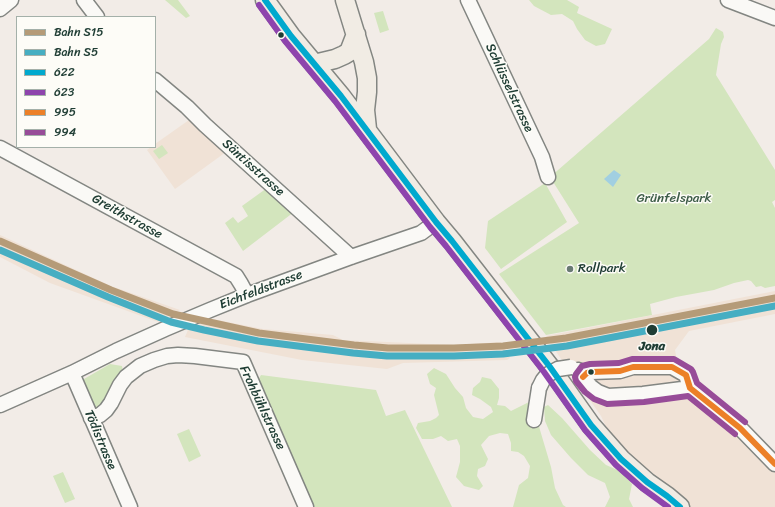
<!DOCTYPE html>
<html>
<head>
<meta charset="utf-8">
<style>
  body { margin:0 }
  #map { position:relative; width:775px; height:507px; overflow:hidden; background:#f2ece7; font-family:Sriracha,sans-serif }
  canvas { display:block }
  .legend { position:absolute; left:16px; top:16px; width:140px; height:132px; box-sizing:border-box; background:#fdfcf7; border:1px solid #a4b0a9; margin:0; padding:5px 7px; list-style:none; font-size:12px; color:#1f3d34 }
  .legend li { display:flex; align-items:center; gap:8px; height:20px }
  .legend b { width:20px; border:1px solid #a4b0a9 }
</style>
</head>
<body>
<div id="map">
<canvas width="775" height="507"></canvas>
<ul class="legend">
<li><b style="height:5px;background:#b59b78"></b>Bahn S15</li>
<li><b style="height:5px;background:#46aec2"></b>Bahn S5</li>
<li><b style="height:5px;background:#00a9ce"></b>622</li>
<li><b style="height:5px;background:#8e44ad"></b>623</li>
<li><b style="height:5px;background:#ec8028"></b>995</li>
<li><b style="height:5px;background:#974c98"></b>994</li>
</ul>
</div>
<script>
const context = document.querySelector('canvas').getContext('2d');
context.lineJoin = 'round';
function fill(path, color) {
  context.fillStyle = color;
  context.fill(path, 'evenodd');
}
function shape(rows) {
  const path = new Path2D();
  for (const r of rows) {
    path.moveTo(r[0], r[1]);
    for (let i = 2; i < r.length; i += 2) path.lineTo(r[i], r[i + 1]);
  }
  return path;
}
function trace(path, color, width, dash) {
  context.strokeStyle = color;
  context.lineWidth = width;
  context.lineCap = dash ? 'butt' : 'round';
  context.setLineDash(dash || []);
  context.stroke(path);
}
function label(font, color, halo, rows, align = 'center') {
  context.font = font + ' Sriracha,sans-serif';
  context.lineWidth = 3;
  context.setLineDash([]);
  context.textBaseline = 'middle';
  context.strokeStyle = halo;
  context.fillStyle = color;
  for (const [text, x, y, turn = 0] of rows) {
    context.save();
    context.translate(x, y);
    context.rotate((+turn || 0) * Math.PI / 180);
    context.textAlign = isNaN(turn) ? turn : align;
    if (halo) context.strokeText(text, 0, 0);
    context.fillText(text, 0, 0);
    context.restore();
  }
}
fill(shape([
  [189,120,226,152,175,189,147,150,151,147,155,147,155,144],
  [0,235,111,286,180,310,158,322,50,283,0,257],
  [775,291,775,314,689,331,675,350,682,389,728,423,775,470,775,507,680,507,621,459,601,416,557,353,546,336],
  [213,319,263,329,333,335,343,340,453,345,501,342,510,358,507,360,403,363,387,369,302,360,185,337,188,330]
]), '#f0e2d6');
fill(shape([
  [165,0,178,0,190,16,186,18],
  [529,0,567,0,579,7,577,13,612,29,605,44,596,46,585,40,577,29,573,21,562,14,551,15,534,6],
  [383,11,389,30,380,33,374,13],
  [716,28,723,32,724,37,721,44,716,75,775,170,775,200,772,202,775,208,775,286,765,288,761,286,756,287,751,281,748,280,734,283,714,290,676,297,650,304,652,315,546,335,499,274,579,223,550,177,709,39],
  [162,145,168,153,159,159,153,151],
  [545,183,567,222,501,269,485,248,488,221],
  [267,188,294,212,243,251,225,223,233,217,238,223,248,216,242,206],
  [110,364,122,366,123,372,101,408,94,409,84,390,84,379],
  [434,368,446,374,455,388,463,397,466,408,473,417,483,419,493,412,491,407,480,399,472,395,473,388,480,382,482,377,491,379,499,389,499,398,497,405,505,406,511,411,533,400,540,430,551,467,555,488,563,505,566,507,513,507,519,485,528,478,530,466,524,456,518,452,511,451,511,443,508,434,500,433,489,436,481,445,488,459,485,466,478,469,477,476,483,486,479,490,464,486,456,477,460,462,460,446,457,439,448,441,441,436,433,439,422,439,416,428,418,423,430,421,436,418,439,415,434,395,436,388,430,384,427,374],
  [261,375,376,390,386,416,405,410,452,507,313,507,257,382],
  [548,405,562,418,590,450,606,465,622,472,632,484,629,499,633,507,605,507,610,497,605,483,588,475,571,458,551,435,545,421,544,407],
  [189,429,201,456,189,462,177,434],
  [63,472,75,499,65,503,53,476]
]), '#d3e5bd');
fill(shape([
  [614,170,621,175,613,187,604,179]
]), '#a1cfe1');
const minor = shape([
  [84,0,97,17],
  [468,0,542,157,548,177],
  [728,0,775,18],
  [0,9,11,0],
  [155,80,187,107,205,125,351,257],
  [0,148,236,276,241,284,247,295],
  [578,370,590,386,598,392,608,396,643,394,690,388],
  [72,373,130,507],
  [583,377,587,373,591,372,620,371,633,367,672,367,686,375,690,388,740,428,775,464],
  [0,405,72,373,116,351,165,329,210,310,247,295,351,257,421,233,436,222],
  [91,418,100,415,106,410,111,403,120,385,126,377,140,366,154,360,167,356,178,355,195,356,243,362,306,507],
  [534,420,539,388]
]);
const major = shape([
  [265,0,291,36,341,96,436,222,452,241,550,367,591,425,621,459,647,482,667,496,680,507],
  [345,0,364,62,367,78,367,92,365,110,367,129],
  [314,64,335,59,344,55,349,52,356,34]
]);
trace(minor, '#838682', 17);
trace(major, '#838682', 21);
trace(minor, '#faf9f6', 14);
trace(major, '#f1ece4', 18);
const minorBridge = shape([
  [539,388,543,380,547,375,558,369,571,367]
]);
trace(minorBridge, '#838682', 17, []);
trace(minorBridge, '#faf9f6', 14);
trace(shape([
  [265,0,291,36,341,96,436,222,452,241,550,367,591,425,621,459,647,482,667,496,680,507]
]), '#00a9ce', 6);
trace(shape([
  [259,5,285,41,335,101,430,227,446,246,544,372,585,430,616,465,642,488,668,507]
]), '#8e44ad', 6);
trace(shape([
  [583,377,587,373,591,372,620,371,633,367,672,367,686,375,690,388,740,428,775,464]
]), '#ec8028', 6);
trace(shape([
  [735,434,688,396,644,402,607,404,594,399,585,392,576,381,575,377,576,374,582,366,590,364,619,363,632,359,674,359,691,369,693,372,697,383,745,422]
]), '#974c98', 6);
trace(shape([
  [0,241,111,290,173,314,259,333,354,345,388,348,454,348,503,346,566,338,775,298]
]), '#b59b78', 7);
trace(shape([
  [0,250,108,297,171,322,204,330,258,341,353,353,387,356,454,356,503,354,567,346,775,306]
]), '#46aec2', 7);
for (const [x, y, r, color] of [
  [281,35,3.5,"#1f3d34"],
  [570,269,4,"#697a73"],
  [652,330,6,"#1f3d34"],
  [591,372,3.5,"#1f3d34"]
]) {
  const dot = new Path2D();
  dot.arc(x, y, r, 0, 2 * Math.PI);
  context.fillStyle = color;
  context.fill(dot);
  trace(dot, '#fdfcf7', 1.5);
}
label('13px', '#1f3d34', '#fdfcf7', [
  ["Schlüsselstrasse",509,88,65],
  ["Säntisstrasse",253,168,42],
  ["Greithstrasse",127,217,29],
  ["Eichfeldstrasse",261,290,-21],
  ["Frohbühlstrasse",262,408,65],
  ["Tödistrasse",100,440,67]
]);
label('13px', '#3e5d48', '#fdfcf7', [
  ["Grünfelspark",674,199]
]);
label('13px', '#1f3d34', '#fdfcf7', [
  ["Rollpark",578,269]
], 'left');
label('bold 13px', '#1f3d34', '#fdfcf7', [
  ["Jona",652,347]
]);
</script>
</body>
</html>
